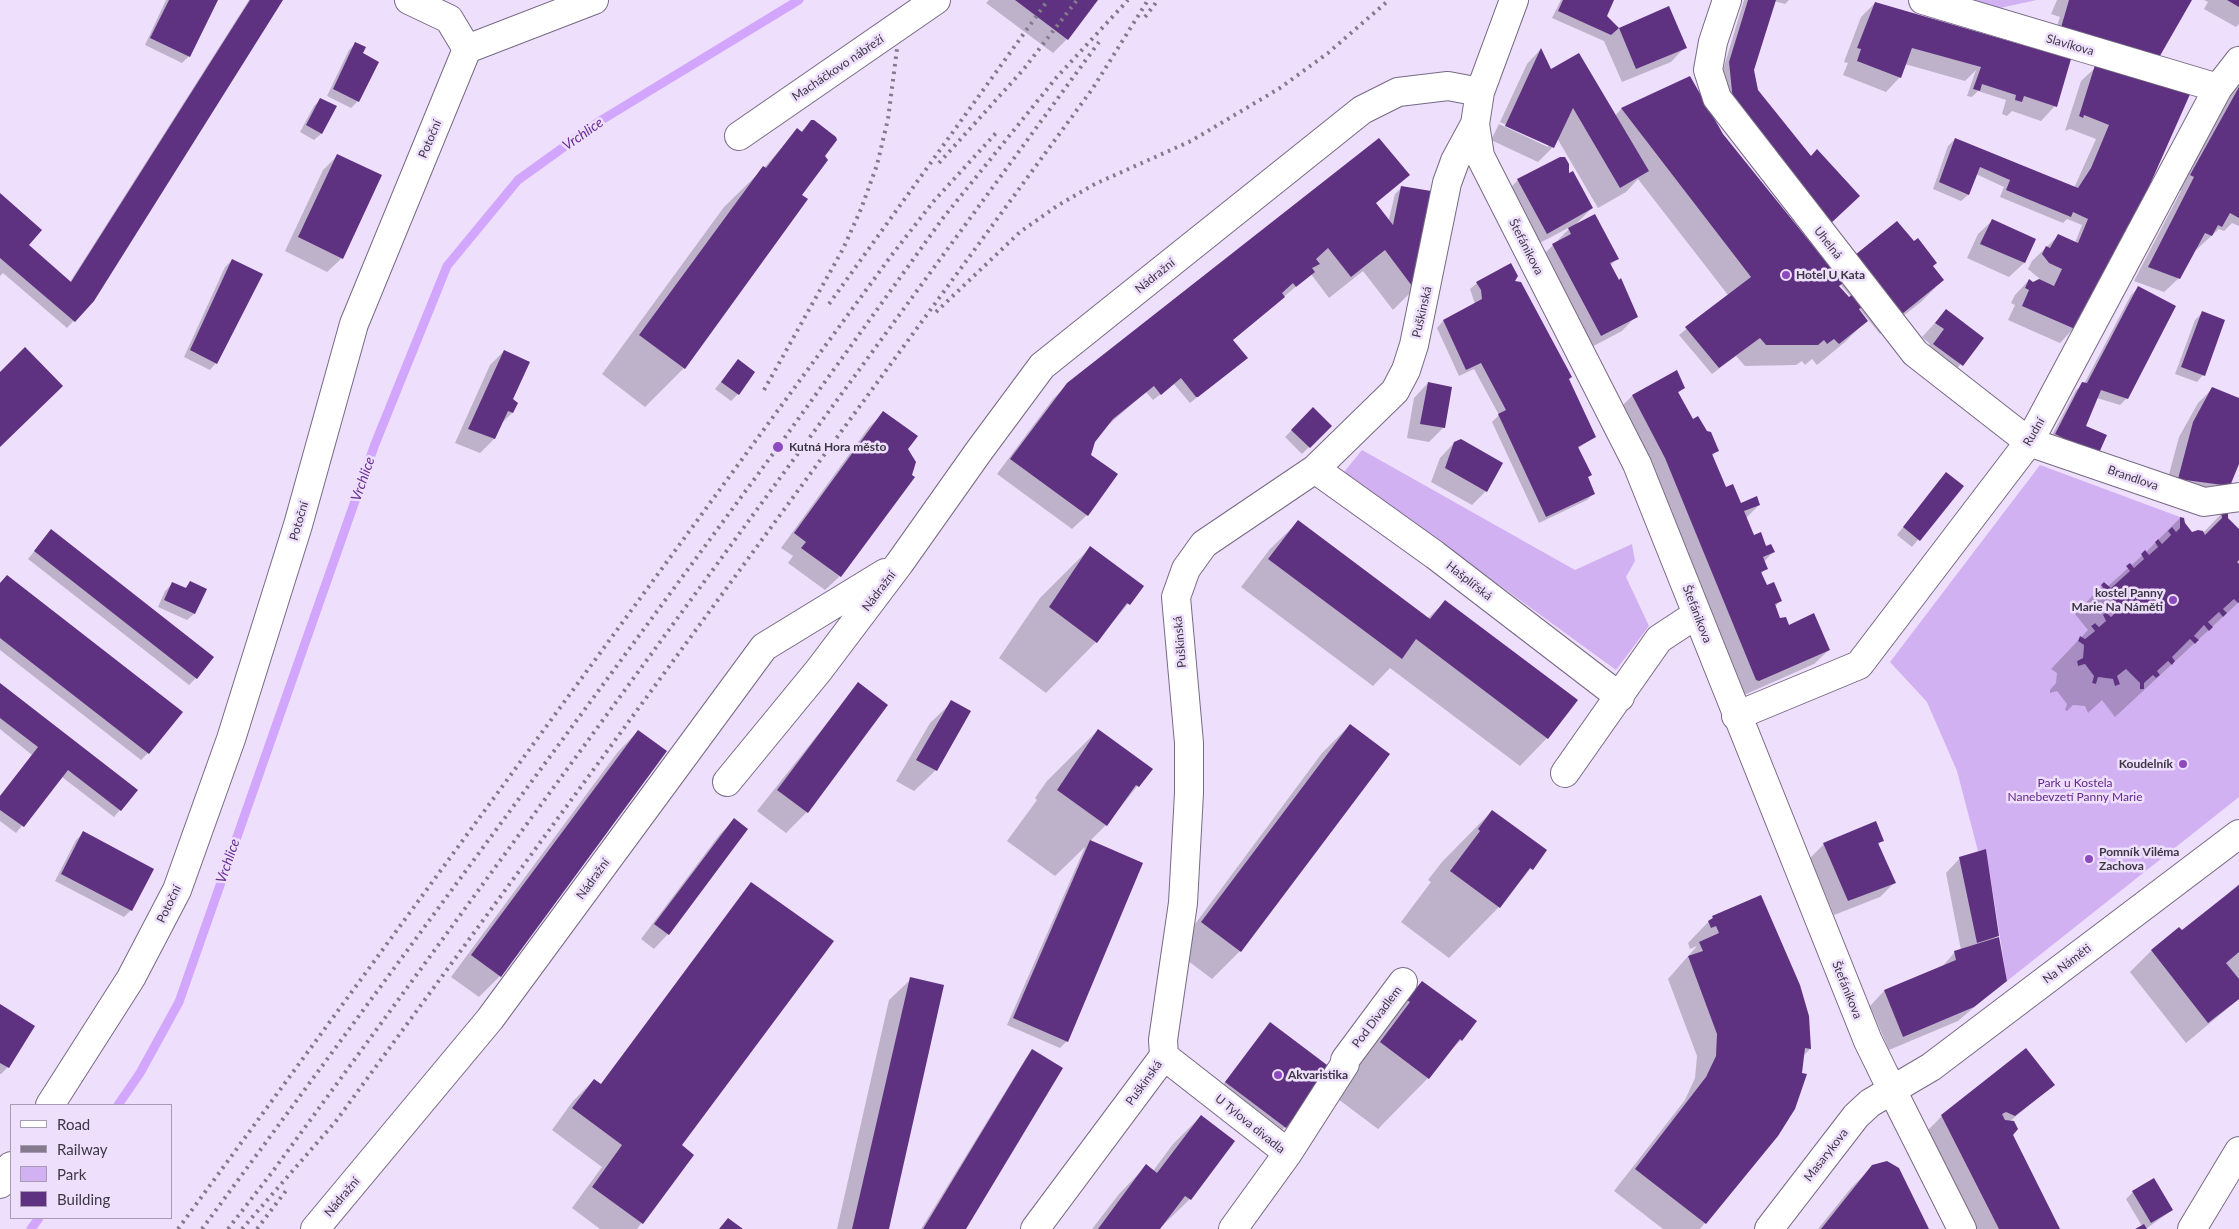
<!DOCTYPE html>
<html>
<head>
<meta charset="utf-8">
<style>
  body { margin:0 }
  #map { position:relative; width:2239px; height:1229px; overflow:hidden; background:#eedffd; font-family:Lato,sans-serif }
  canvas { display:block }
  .legend { position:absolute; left:10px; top:1104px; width:162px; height:115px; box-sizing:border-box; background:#eedffd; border:1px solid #a79cb3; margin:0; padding:6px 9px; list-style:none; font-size:15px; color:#3d3743 }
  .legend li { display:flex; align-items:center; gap:10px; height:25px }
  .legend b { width:25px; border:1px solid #a79cb3 }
</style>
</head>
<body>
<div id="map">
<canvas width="2239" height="1229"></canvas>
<ul class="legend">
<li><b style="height:6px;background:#fff"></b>Road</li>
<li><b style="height:6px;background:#837a8d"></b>Railway</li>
<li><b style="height:14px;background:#d2b1f3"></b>Park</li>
<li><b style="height:14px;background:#5e3280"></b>Building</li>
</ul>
</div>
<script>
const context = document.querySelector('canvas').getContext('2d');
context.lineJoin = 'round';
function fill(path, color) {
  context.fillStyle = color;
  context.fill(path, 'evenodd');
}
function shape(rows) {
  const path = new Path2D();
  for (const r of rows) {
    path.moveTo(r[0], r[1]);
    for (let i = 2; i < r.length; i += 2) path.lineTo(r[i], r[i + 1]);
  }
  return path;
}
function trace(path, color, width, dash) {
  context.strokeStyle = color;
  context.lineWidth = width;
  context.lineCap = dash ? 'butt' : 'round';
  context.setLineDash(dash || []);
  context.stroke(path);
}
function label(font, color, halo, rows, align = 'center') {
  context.font = font + ' Lato,sans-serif';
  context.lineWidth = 5;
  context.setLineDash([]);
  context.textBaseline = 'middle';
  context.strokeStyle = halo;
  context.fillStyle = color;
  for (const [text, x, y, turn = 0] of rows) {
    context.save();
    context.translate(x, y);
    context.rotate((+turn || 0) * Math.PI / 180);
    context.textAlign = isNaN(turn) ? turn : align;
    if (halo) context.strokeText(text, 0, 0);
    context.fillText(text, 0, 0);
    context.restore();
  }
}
fill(shape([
  [1966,0,2037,0,1995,9],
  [1362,450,1575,570,1632,544,1635,561,1626,577,1649,626,1616,670,1344,472],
  [2040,465,2180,517,2180,528,2176,532,2171,528,2168,531,2171,535,2162,544,2157,539,2155,542,2158,547,2149,555,2144,551,2141,554,2144,559,2134,568,2130,564,2126,566,2130,571,2111,588,2105,582,2102,585,2120,608,2111,617,2106,612,2103,616,2106,621,2099,627,2095,623,2091,625,2095,631,2085,639,2080,636,2078,641,2084,645,2083,658,2077,661,2078,666,2085,664,2094,676,2092,683,2096,684,2098,677,2113,679,2120,684,2117,676,2126,669,2140,683,2140,689,2144,689,2144,683,2153,675,2156,678,2160,675,2157,671,2168,661,2172,665,2175,661,2172,657,2190,639,2195,644,2199,641,2194,636,2204,625,2209,630,2212,627,2208,622,2219,612,2223,617,2227,613,2223,609,2234,599,2239,602,2239,797,2007,981,1986,850,1978,851,1957,771,1927,702,1890,662]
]), '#d2b1f3');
fill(shape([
  [166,0,217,0,189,56,182,63,145,45],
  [249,0,282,0,93,300,67,328,3,273,0,276,0,195,27,245,70,282],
  [989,0,1096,0,1067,39,1053,53,986,3],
  [1561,0,1612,0,1605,16,1618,29,1668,8,1685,47,1671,62,1622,82,1604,41,1552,18],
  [1744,0,1789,0,1785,4,1774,1,1753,70,1757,90,1727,108,1723,70],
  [2057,0,2191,0,2054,35,2060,17,2051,14],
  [2204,0,2239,0,2239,24,2236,27,2204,9,2208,2],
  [1875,3,2055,106,2041,121,2012,111,2007,116,2002,114,2006,100,1978,91,1972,97,1967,96,1976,70,1965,81,1905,64,1900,77,1886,92,1843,75,1848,63,1844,62,1861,17],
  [356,43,361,54,358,101,351,108,327,96,349,50],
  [1540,50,1549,71,1615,116,1621,109,1690,77,1722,135,1836,276,1856,256,1932,267,1943,280,1921,302,1880,334,1859,308,1857,310,1866,321,1845,342,1817,365,1812,359,1805,365,1802,361,1796,365,1745,366,1736,356,1712,374,1679,335,1728,295,1638,179,1626,192,1598,208,1557,138,1552,148,1538,162,1491,140,1499,124,1548,147,1548,145,1500,122,1527,64],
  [1840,284,1851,297,1848,299,1838,286],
  [2096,67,2189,93,2074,328,2060,343,2008,320,2015,305,2011,303,2015,295,2029,280,2033,283,2040,279,2028,269,2032,261,2058,236,2075,243,2082,225,2067,219,2063,223,2000,197,2004,187,1976,174,1968,195,1961,201,1933,189,1948,146,1955,139,2074,188,2096,139,2070,129,2065,131,2081,81],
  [2239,81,2239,226,2232,223,2224,231,2219,229,2196,250,2195,249,2179,278,2164,292,2134,281,2181,191,2177,189],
  [321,99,335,107,321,134,314,140,300,132,314,106],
  [811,122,823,157,800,195,806,199,684,368,645,407,602,374,724,207,764,168,797,130,801,132],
  [338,155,342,258,327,272,285,251,323,170],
  [1568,175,1592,208,1574,226,1617,258,1610,266,1636,316,1622,331,1586,350,1539,259,1572,226,1532,247,1504,194,1518,180],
  [1402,187,1414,289,1393,310,1363,271,1329,298,1311,274,1232,340,1246,358,1190,403,1174,384,1153,400,1146,392,1107,426,1094,442,1090,455,1087,515,1072,529,997,474,1053,399,1068,384,1374,204,1388,223,1395,194],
  [1993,220,2034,239,2024,263,2009,277,1967,258,1978,234],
  [232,260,216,363,210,370,184,357,225,267],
  [1513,282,1594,437,1577,449,1594,493,1587,500,1539,523,1492,422,1499,415,1474,369,1459,376,1437,328,1443,321,1475,304,1470,289,1477,283],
  [2138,288,2127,398,2120,405,2097,398,2084,427,2097,454,2049,441,2076,390,2084,384,2131,295],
  [1946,311,1982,339,1948,379,1920,358,1930,344,1922,337],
  [2202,313,2203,375,2197,382,2175,374,2195,320],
  [504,351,511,400,516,403,512,413,501,424,494,439,480,453,455,443,490,365],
  [738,361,738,394,731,401,715,389],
  [1428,383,1444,427,1429,442,1407,438,1414,398],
  [1684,388,1678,393,1693,420,1717,451,1711,457,1725,488,1740,504,1759,505,1746,518,1753,536,1773,552,1764,562,1766,568,1761,574,1766,586,1780,601,1775,607,1780,619,1829,650,1814,664,1744,695,1618,410,1632,396],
  [2212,389,2239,400,2239,460,2229,485,2164,493,2179,437,2198,403],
  [1313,409,1330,426,1302,454,1285,437],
  [884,413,906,449,911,476,914,478,840,576,825,590,788,563,793,556,781,548,869,427],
  [1454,443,1486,491,1472,505,1431,482,1440,458],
  [1940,480,1962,486,1912,547,1897,535],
  [2222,513,2239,531,2239,602,2115,717,2102,700,2088,713,2085,706,2073,705,2067,711,2065,710,2067,704,2057,691,2050,693,2050,690,2056,683,2057,673,2051,669,2088,630,2075,614,2104,584,2107,587,2145,553,2180,518,2192,533,2203,533],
  [1298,522,1427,619,1445,602,1547,738,1520,766,1390,668,1373,686,1241,587,1270,549],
  [45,538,196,678,189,685,28,559],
  [1090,548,1142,587,1096,642,1046,693,999,658,1040,598],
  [0,583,148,753,141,760,0,650],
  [190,583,205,590,194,614,187,620,158,607,165,591,172,584,184,589],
  [858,684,807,812,786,833,757,811],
  [0,685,120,810,114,817,62,777,16,833,0,821,0,796,32,755,0,729],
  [952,702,936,770,914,791,896,781,930,723],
  [1350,725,1388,754,1240,951,1212,979,1175,951,1322,753],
  [1098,730,1151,769,1106,825,1090,841,1067,1041,1060,1048,1007,1025,1085,847,1055,876,1007,841,1037,800,1035,798,1047,781],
  [638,731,500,976,479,997,451,977,617,753],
  [1492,811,1545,851,1499,907,1449,958,1401,922,1431,882,1428,880,1442,862],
  [734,820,746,829,668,934,654,949,641,939,720,834],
  [83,833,152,869,131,910,124,917,55,881,76,840],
  [1882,840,1878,845,1894,883,1880,897,1834,915,1810,858,1824,844],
  [1960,858,1998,935,1993,940,2005,981,1958,1021,1889,1050,1870,1006,1884,991,1941,968,1955,952,1961,950,1946,873],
  [751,883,680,1145,693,1155,637,1229,600,1229,572,1208,602,1167,552,1130,573,1101,594,1080,600,1085],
  [2239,884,2239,999,2186,1043,2130,972,2151,951,2179,929,2182,932],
  [1761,897,1810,1049,1803,1056,1777,1135,1700,1229,1663,1229,1614,1191,1685,1100,1695,1078,1697,1056,1668,979,1697,946,1690,949,1688,943,1713,917],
  [911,979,887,1229,837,1229,889,1000],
  [1422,982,1461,1040,1444,1057,1428,1078,1378,1129,1330,1093,1371,1033],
  [0,1005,8,1067,1,1074,0,1074],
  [1270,1023,1285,1127,1279,1134,1219,1090],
  [1032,1051,964,1229,921,1229,1026,1058],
  [2053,1085,2009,1122,2013,1135,2059,1229,1977,1229,1928,1130,1942,1116],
  [1201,1116,1190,1199,1159,1229,1092,1229,1119,1194,1146,1166,1153,1171,1173,1144],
  [1873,1166,1928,1229,1818,1229,1851,1188],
  [2133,1192,2172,1210,2146,1229,2137,1229,2142,1226,2126,1199]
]), '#0003');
trace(shape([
  [118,1105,140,1073,179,1002,375,444,447,266,518,180,600,121,799,0],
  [31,1229,39,1218]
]), '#d3a6fd', 9);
fill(shape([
  [169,0,218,0,190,57,150,38],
  [250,0,283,0,94,301,75,322,0,258,0,193,42,230,29,245,71,282],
  [1015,0,1098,0,1068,40],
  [1563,0,1614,0,1607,16,1619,28,1669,6,1687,48,1636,69,1619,28,1611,35,1558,11],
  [1748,0,1776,0,1754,70,1758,90,1811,156,1817,149,1860,196,1830,224,1733,101,1729,62],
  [2069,0,2192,0,2157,61,2060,31],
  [2227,0,2239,0,2239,7],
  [1875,2,2071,59,2057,107,2024,96,2022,102,2015,100,2016,95,1982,84,1980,91,1973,89,1981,67,1912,48,1901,78,1857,61,1861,49,1857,48],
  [355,42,366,47,363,53,379,62,359,102,333,89],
  [1541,48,1551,69,1579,53,1649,171,1620,188,1573,108,1554,148,1505,126],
  [2095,65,2191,92,2128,234,2075,329,2022,306,2029,290,2025,288,2029,279,2033,282,2039,279,2054,286,2062,269,2049,263,2042,254,2046,246,2050,248,2058,234,2078,243,2088,219,2073,212,2071,217,2006,190,2010,180,1980,167,1969,195,1939,182,1955,138,2078,188,2091,168,2109,125,2084,115,2083,118,2079,116],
  [1690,76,1723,134,1843,283,1839,286,1849,297,1852,295,1862,307,1859,309,1868,321,1839,344,1834,339,1827,344,1824,340,1818,345,1766,345,1760,338,1719,368,1685,327,1751,277,1621,108],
  [2239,87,2239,218,2230,213,2222,227,2218,225,2212,236,2205,233,2180,279,2148,267,2194,177,2190,175],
  [320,98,337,106,322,134,306,125],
  [811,120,814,120,836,137,837,140,825,156,828,160,802,195,808,199,685,369,639,335,763,166,766,168,797,128,802,132],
  [1379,138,1410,175,1376,203,1393,225,1401,186,1431,191,1415,290,1385,250,1351,277,1328,248,1316,259,1320,264,1312,268,1315,272,1296,287,1293,283,1282,293,1285,297,1233,340,1248,358,1198,397,1196,397,1181,378,1161,395,1154,386,1113,419,1095,442,1091,455,1118,474,1088,516,1010,459,1067,383],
  [337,154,382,175,343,259,298,237],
  [1560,157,1565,157,1569,164,1569,173,1573,171,1593,208,1547,234,1517,179],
  [1595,214,1619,259,1610,263,1619,280,1621,278,1638,317,1601,336,1552,244,1571,234,1568,228],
  [1992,219,2036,239,2025,263,1980,244],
  [1897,221,1914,241,1918,238,1937,263,1933,266,1944,280,1902,314,1855,255],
  [232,259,263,274,217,364,190,350],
  [1511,263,1518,276,1515,281,1521,282,1572,377,1569,379,1596,437,1578,447,1592,475,1588,477,1595,494,1546,517,1498,414,1506,410,1481,363,1466,370,1443,320,1482,299,1481,290,1476,282],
  [2138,286,2176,306,2128,399,2101,390,2086,426,2107,435,2098,455,2055,434,2082,382,2087,383],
  [1946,309,1984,338,1963,366,1933,344,1944,329,1935,323],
  [2202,311,2225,320,2205,376,2181,367],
  [25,347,63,386,0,447,0,372],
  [504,350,530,362,513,399,518,403,513,413,508,411,495,439,468,429],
  [738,359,755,372,739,395,721,382],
  [1677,370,1685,388,1678,392,1693,419,1698,416,1707,431,1711,432,1719,451,1712,454,1726,487,1733,484,1741,503,1757,496,1760,505,1744,511,1754,535,1761,532,1766,546,1771,544,1775,552,1763,557,1768,569,1761,572,1767,585,1774,582,1782,601,1775,604,1780,618,1786,617,1789,625,1814,613,1830,650,1759,681,1756,680,1665,458,1632,395],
  [1428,382,1452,387,1445,428,1420,424],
  [2212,387,2239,398,2239,464,2230,486,2178,479,2193,422],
  [1313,407,1332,426,1310,448,1291,430],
  [883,411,918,436,908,449,916,462,912,475,915,477,841,577,801,548,806,542,794,533],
  [1461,439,1503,463,1487,492,1445,468,1454,442],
  [1946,472,1964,486,1920,541,1903,527],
  [2221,512,2228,512,2228,518,2239,529,2239,560,2237,562,2239,564,2239,602,2238,603,2234,599,2223,609,2227,613,2223,617,2219,612,2208,622,2213,627,2209,631,2204,625,2194,636,2199,640,2195,644,2190,639,2172,657,2175,661,2172,665,2168,661,2157,671,2160,675,2156,678,2153,675,2144,683,2144,689,2140,689,2140,683,2126,669,2117,676,2120,684,2115,686,2113,679,2098,677,2096,684,2092,683,2094,676,2085,664,2078,666,2077,661,2083,658,2084,645,2078,641,2080,636,2085,639,2095,631,2091,626,2095,623,2099,627,2106,621,2103,615,2106,612,2111,617,2120,608,2101,585,2104,582,2111,588,2130,571,2126,566,2130,563,2134,568,2144,559,2141,554,2145,550,2149,555,2158,547,2155,542,2158,539,2162,544,2171,535,2168,531,2172,527,2176,532,2180,528,2180,517,2184,518,2185,523,2192,532,2198,530,2203,531,2205,535,2222,518],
  [1298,520,1430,619,1445,600,1578,700,1548,739,1416,639,1402,659,1268,559],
  [51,529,214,657,197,679,34,551],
  [1090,546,1144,586,1130,605,1127,603,1097,643,1049,607],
  [7,575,183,712,149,754,0,638,0,583],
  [190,581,207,589,195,614,164,600,172,582,186,588],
  [858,682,888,705,808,813,777,790],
  [0,683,138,790,121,811,68,770,24,827,0,810,0,796,38,747,0,718],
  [951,700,971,711,937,771,916,760],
  [1350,724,1390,754,1241,952,1201,922],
  [1098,729,1153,769,1139,787,1136,785,1107,826,1057,790],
  [638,730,667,751,501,977,471,955],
  [1492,810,1547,850,1533,870,1530,868,1500,908,1450,871,1480,831,1478,829],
  [734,818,748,829,669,935,654,924],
  [1876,821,1884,841,1878,843,1896,883,1848,901,1823,843],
  [83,831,154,869,132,911,61,874],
  [1090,840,1143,863,1068,1042,1013,1018],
  [1986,849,1999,936,1977,943,1959,857],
  [751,882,834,941,682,1145,694,1155,643,1224,592,1187,622,1145,572,1108,594,1079,601,1084],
  [2239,885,2239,952,2226,963,2239,979,2239,999,2208,1023,2151,950,2179,927,2182,930],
  [1761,895,1800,985,1809,1016,1811,1049,1805,1048,1802,1073,1807,1074,1795,1109,1778,1136,1706,1224,1635,1169,1706,1077,1716,1056,1717,1034,1688,956,1703,951,1699,942,1719,933,1716,926,1711,928,1708,921,1713,918,1712,916],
  [1999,937,2007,981,1974,1007,1903,1037,1884,990,1956,960,1954,951],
  [910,977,944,985,889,1229,852,1229],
  [1422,981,1477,1021,1462,1041,1460,1039,1429,1079,1380,1042,1410,1002,1407,1000],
  [0,1004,35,1026,9,1068,0,1063],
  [1270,1022,1331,1068,1286,1128,1225,1082],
  [2026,1048,2055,1085,2015,1116,2006,1112,2002,1114,2005,1120,2014,1121,2018,1129,2013,1135,2060,1229,1999,1229,1941,1115],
  [1032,1049,1063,1068,966,1229,923,1229],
  [1201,1115,1235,1141,1191,1200,1185,1196,1160,1229,1098,1229,1146,1164,1157,1173],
  [1887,1161,1899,1168,1929,1229,1821,1229,1872,1165],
  [2154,1178,2173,1210,2151,1223,2132,1191],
  [728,1218,743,1229,719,1229],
  [2144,1224,2147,1229,2135,1229]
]), '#5e3280');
const minor = shape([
  [409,0,449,19,467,49],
  [1514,0,1480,92,1475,124,1480,156,1637,464,1868,1041,1892,1090,1931,1067,2239,834],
  [1727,0,1713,42,1708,70,1717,98,1915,353,2029,442,2204,502,2239,497],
  [1923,0,2218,88],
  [739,136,936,0],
  [1315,469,1435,555,1620,697],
  [1736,716,1859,665,2029,442,2218,88,2239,61],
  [1565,773,1659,639,1697,614],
  [727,782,819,670,899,564,979,451,1042,366,1362,110,1398,92,1448,86,1480,92],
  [1164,1056,1288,1153],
  [50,1105,131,978,177,890,231,739,298,525,354,324,467,49,594,0],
  [0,1184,11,1166],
  [315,1229,490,1019,764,647,885,573],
  [1035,1229,1164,1056,1163,1040,1183,903,1189,793,1189,743,1176,597,1186,569,1204,544,1315,469,1395,391,1406,370,1414,345,1447,183,1455,161,1475,124],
  [1233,1229,1288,1153,1345,1064,1345,1060,1403,982],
  [2192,1229,2239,1151]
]);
const major = shape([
  [1769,1229,1856,1116,1870,1103,1892,1090,1962,1229]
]);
trace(minor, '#776a84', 30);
trace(major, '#776a84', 30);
trace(minor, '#fff', 28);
trace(major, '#fff', 28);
trace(shape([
  [1145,17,1158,0],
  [939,163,1023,70,1077,0],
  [829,304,1048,0],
  [936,312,1020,232,1057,206,1095,184,1191,141,1280,88,1328,53,1389,0],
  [764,390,843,249,861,209,877,165,888,119,897,49],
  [178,1229,891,256,933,202,996,133],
  [202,1229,778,447,943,218,1056,78,1128,0],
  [228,1229,273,1171,1099,42],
  [242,1229,336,1121,1093,88,1148,0],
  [257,1229,288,1188]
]), '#837a8d', 4, [2.5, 5]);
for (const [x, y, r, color] of [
  [1786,275,5,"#8c4abe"],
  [778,447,6,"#8c4abe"],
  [2173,600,5,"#8c4abe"],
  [2183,764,5,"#8c4abe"],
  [2089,859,5,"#8c4abe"],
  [1278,1075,5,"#8c4abe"]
]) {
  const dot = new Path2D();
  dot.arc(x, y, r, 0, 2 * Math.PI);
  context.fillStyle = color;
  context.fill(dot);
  trace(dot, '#eedffd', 2);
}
label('12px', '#3d3743', '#eedffd', [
  ["Slavíkova",2070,45,16],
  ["Macháčkovo nábřeží",838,68,-34],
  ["Potoční",430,139,-67],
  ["Uhelná",1828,243,52],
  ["Štefánikova",1526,247,63],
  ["Nádražní",1155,276,-39],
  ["Puškinská",1422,312,-77],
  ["Rudní",2034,432,-60],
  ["Brandlova",2133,478,19],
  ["Potoční",299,521,-74],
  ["Hašplířská",1469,581,38],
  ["Nádražní",879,591,-53],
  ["Štefánikova",1697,614,69],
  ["Puškinská",1180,642,-95],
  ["Nádražní",593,879,-54],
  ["Potoční",169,904,-64],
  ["Na Náměti",2067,964,-37],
  ["Štefánikova",1847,990,68],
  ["Pod Divadlem",1377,1017,-53],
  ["Puškinská",1144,1083,-54],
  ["U Tylova divadla",1250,1124,39],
  ["Masarykova",1826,1155,-52],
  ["Nádražní",342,1197,-50]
]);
label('bold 12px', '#3d3743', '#eedffd', [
  ["Hotel U Kata",1796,275],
  ["Kutná Hora město",789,447],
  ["kostel Panny",2163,593,"right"],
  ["Marie Na Náměti",2163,607,"right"],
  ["Koudelník",2173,764,"right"],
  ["Pomník Viléma",2099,852],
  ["Zachova",2099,866],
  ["Akvaristika",1288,1075]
], 'left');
label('12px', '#61278a', '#eedffd', [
  ["Park u Kostela",2075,783],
  ["Nanebevzetí Panny Marie",2075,797]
]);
label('italic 14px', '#672d90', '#eedffd', [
  ["Vrchlice",583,134,-35],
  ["Vrchlice",363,479,-71],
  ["Vrchlice",228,861,-71]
]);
</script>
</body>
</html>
